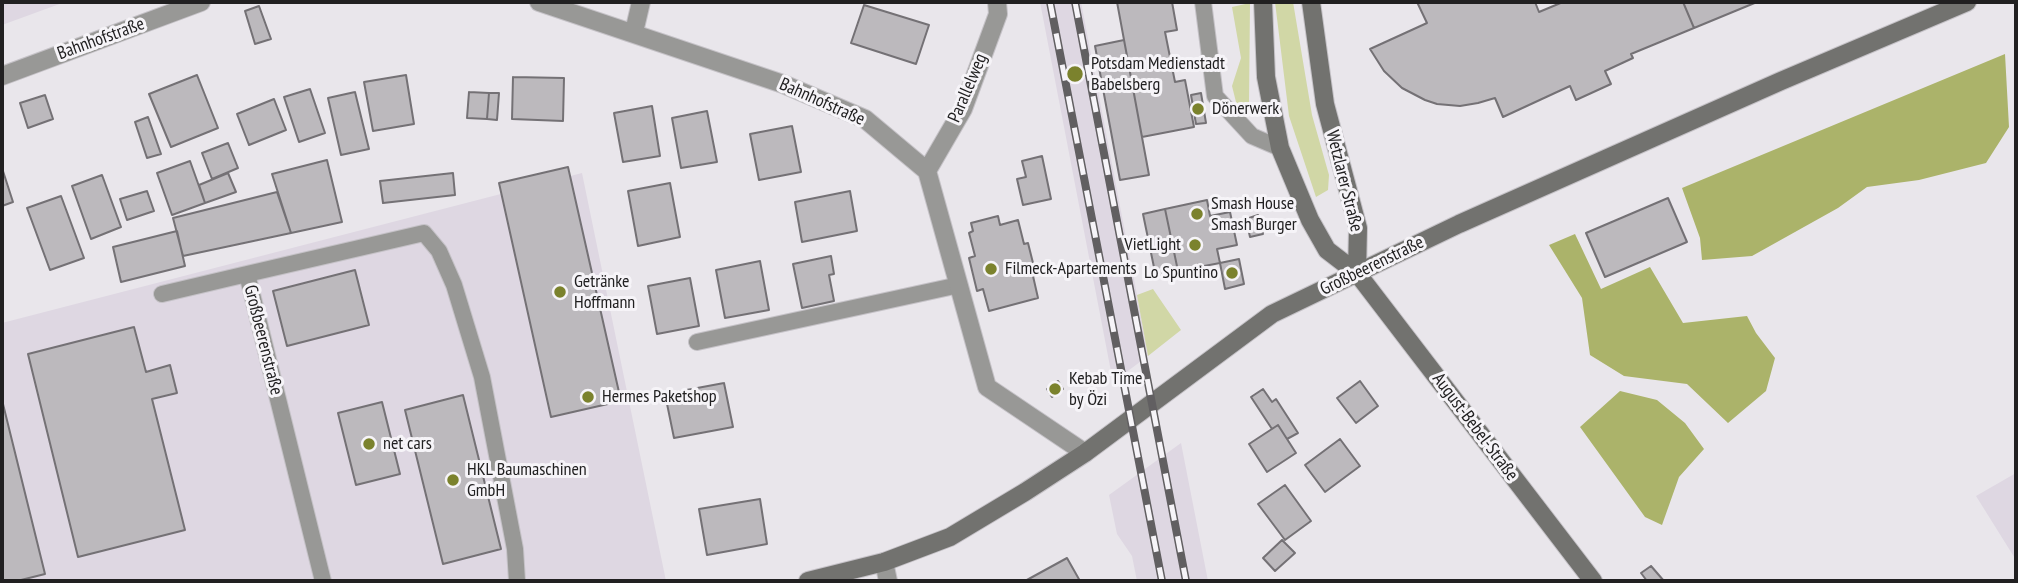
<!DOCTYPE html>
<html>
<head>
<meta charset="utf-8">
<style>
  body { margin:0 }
  #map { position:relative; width:2018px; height:583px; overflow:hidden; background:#e9e6eb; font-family:"PT Sans Narrow",sans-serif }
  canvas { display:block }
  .frame { position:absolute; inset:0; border:4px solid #212021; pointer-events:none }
</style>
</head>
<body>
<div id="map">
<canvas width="2018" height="583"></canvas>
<div class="frame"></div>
</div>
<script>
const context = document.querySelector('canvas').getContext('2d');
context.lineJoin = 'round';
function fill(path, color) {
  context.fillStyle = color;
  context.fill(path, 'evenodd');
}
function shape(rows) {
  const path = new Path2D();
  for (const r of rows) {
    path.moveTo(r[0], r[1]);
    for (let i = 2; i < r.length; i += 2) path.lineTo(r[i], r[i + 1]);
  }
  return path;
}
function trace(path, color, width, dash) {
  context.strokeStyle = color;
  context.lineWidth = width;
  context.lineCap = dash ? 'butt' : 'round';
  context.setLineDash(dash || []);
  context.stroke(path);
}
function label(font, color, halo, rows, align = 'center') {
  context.font = font + ' "PT Sans Narrow",sans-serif';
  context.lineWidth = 6;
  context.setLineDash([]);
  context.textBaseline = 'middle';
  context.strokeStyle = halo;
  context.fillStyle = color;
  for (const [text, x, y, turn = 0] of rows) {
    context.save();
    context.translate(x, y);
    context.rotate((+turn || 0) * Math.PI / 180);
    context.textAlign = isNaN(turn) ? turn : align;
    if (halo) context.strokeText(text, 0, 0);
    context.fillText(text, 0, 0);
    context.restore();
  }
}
fill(shape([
  [2,2,65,2,2,25],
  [1040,2,1081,2,1137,295,1148,356,1113,382],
  [582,173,666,581,2,581,2,323],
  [1181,443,1208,581,1137,581,1132,556,1117,534,1109,495],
  [2016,473,2016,560,1976,496]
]), '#ded7e2');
fill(shape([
  [1275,2,1293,2,1312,115,1329,175,1328,190,1316,197,1289,116],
  [1250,3,1249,104,1244,110,1240,109,1237,106,1232,86,1241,58,1232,7],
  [1153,289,1181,330,1148,356,1137,295]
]), '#d1d7a6');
fill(shape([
  [2005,54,2009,127,1986,163,1919,180,1867,187,1838,208,1752,256,1702,260,1700,238,1682,188],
  [1575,234,1601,289,1650,267,1683,323,1747,316,1756,333,1775,358,1766,391,1728,423,1687,384,1624,376,1590,355,1582,298,1549,245],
  [1620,391,1657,400,1685,423,1704,449,1679,477,1662,525,1645,517,1580,427]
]), '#abb36a');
const building = shape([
  [1117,2,1172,2,1177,30,1165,32,1175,82,1185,80,1194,127,1142,137,1117,2],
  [1417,2,1535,2,1539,12,1563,2,1683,2,1694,28,1631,54,1633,58,1605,71,1611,84,1576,100,1570,86,1503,117,1495,98,1478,103,1460,106,1437,104,1425,100,1402,88,1384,71,1370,49,1427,23,1417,2],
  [1683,2,1757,2,1694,28,1683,2],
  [864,5,929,25,916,64,851,43,864,5],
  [259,6,271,39,255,44,245,11,259,6],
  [1124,40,1149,175,1120,180,1095,46,1124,40],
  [197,75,218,128,171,147,149,94,197,75],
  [406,75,414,124,373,131,364,82,406,75],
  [513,77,564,78,563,121,512,119,513,77],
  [310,89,325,133,299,142,284,97,310,89],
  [355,92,369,149,341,155,328,98,355,92],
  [469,92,489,93,487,119,467,118,469,92],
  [489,93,499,93,497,120,487,119,489,93],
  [1201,93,1206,123,1196,124,1191,95,1201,93],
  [45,95,53,119,28,128,20,103,45,95],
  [274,99,286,130,249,145,237,114,274,99],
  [652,106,660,156,623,162,614,113,652,106],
  [707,111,717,162,681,168,672,118,707,111],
  [148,117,161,154,147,158,135,122,148,117],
  [792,126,801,172,759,180,750,134,792,126],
  [228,143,238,168,212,179,202,153,228,143],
  [1042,156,1051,199,1023,205,1017,179,1026,177,1022,161,1042,156],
  [327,160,342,222,291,233,272,174,327,160],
  [190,161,205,203,172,215,157,173,190,161],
  [568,167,621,401,551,417,499,183,568,167],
  [2,168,13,202,2,206,2,168],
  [228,173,236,192,205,203,199,185,228,173],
  [453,173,455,195,383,203,380,181,453,173],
  [102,175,121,227,91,239,72,186,102,175],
  [670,183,680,237,638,246,628,191,670,183],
  [147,191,154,211,127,220,120,199,147,191],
  [850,191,857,231,802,242,795,202,850,191],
  [277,192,291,233,183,256,173,218,277,192],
  [61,196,84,258,50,270,27,208,61,196],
  [1668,198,1687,242,1605,277,1586,233,1668,198],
  [1207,200,1210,216,1230,212,1237,245,1217,249,1220,263,1178,271,1165,209,1207,200],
  [1165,209,1178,271,1156,277,1143,214,1165,209],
  [1258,215,1263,234,1250,237,1246,219,1258,215],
  [998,216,1000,225,1018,220,1024,244,1028,243,1036,275,1033,276,1038,298,989,311,983,289,977,291,969,258,975,256,969,233,973,231,971,223,998,216],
  [177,231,185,266,121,282,113,247,177,231],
  [831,256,834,274,829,275,834,301,802,308,793,264,831,256],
  [1239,259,1244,284,1225,289,1220,263,1239,259],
  [760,261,769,310,725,318,716,270,760,261],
  [355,270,369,325,287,346,273,291,355,270],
  [690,278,699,326,657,334,648,286,690,278],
  [134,327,146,372,170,365,177,393,152,399,185,530,78,557,28,354,134,327],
  [1058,381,1063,389,1052,397,1047,389,1058,381],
  [1360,381,1378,406,1356,423,1337,398,1360,381],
  [724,383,733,427,674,438,665,394,724,383],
  [1263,389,1272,402,1276,399,1298,433,1287,439,1278,425,1272,429,1251,397,1263,389],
  [463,395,501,549,443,564,405,410,463,395],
  [2,400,45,574,17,581,2,581,2,400],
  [382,402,400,474,356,485,338,413,382,402],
  [1278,425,1296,453,1267,472,1249,444,1278,425],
  [1340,439,1360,466,1325,492,1305,465,1340,439],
  [1285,485,1311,521,1285,540,1258,504,1285,485],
  [760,499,767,544,707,555,699,509,760,499],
  [1282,540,1295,553,1275,571,1263,558,1282,540],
  [1067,558,1080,581,1025,581,1067,558],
  [1651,566,1664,581,1647,581,1641,573,1651,566]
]);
fill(building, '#bcb9bd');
trace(building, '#747175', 2);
const lane = shape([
  [1203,2,1215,96,1252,136,1280,148],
  [162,294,247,274],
  [697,342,959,285],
  [323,581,247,274,424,233,439,251,454,285,482,377,515,549,517,581]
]);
const street = shape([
  [539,2,783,84,865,119,927,171,987,387,1085,453],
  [634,32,641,2],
  [2,76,201,2],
  [927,171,963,109,998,14,997,2],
  [884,562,888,581]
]);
const secondary = shape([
  [1263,2,1266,77,1280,148,1310,220,1327,250,1357,273,1593,581],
  [1311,2,1325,104,1358,228,1357,273],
  [808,581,884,562,950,537,1025,492,1085,453,1272,314,1459,224,1781,81,1967,2]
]);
trace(lane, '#c5c2c7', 18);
trace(street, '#c5c2c7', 20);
trace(secondary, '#c5c2c7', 20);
trace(lane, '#989896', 16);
trace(street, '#989896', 18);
trace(secondary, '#72726f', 18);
const rail = shape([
  [1050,2,1162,581],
  [1075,2,1186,581]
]);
trace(rail, '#615f61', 8);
trace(rail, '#f6f4f8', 5, [16]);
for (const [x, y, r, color] of [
  [1075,74,9,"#7b822d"],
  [1198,109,7,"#7b822d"],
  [1197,214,7,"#7b822d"],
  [1195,245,7,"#7b822d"],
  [991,269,7,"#7b822d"],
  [1232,273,7,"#7b822d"],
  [560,292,7,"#7b822d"],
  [1055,389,7,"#7b822d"],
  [588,397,7,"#7b822d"],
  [369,444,7,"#7b822d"],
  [453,480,7,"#7b822d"]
]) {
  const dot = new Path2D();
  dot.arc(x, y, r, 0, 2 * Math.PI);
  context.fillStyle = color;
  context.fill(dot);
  trace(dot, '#f6f4f8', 2.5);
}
label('18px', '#212021', '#f6f4f8', [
  ["Bahnhofstraße",101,39,-20],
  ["Parallelweg",968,88,-67],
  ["Bahnhofstraße",822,102,24],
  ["Wetzlarer Straße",1344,181,76],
  ["Großbeerenstraße",1372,266,-26],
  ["Großbeerenstraße",263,340,76],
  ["August-Bebel-Straße",1475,427,53]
]);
label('18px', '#212021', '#f6f4f8', [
  ["Potsdam Medienstadt",1091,64],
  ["Babelsberg",1091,85],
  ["Dönerwerk",1212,109],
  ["Smash House",1211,204],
  ["Smash Burger",1211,225],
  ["VietLight",1181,245,"right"],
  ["Filmeck-Apartements",1005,269],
  ["Lo Spuntino",1218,273,"right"],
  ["Getränke",574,282],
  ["Hoffmann",574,303],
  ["Kebab Time",1069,379],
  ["by Özi",1069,400],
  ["Hermes Paketshop",602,397],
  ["net cars",383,444],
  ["HKL Baumaschinen",467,470],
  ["GmbH",467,491]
], 'left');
</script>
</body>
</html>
